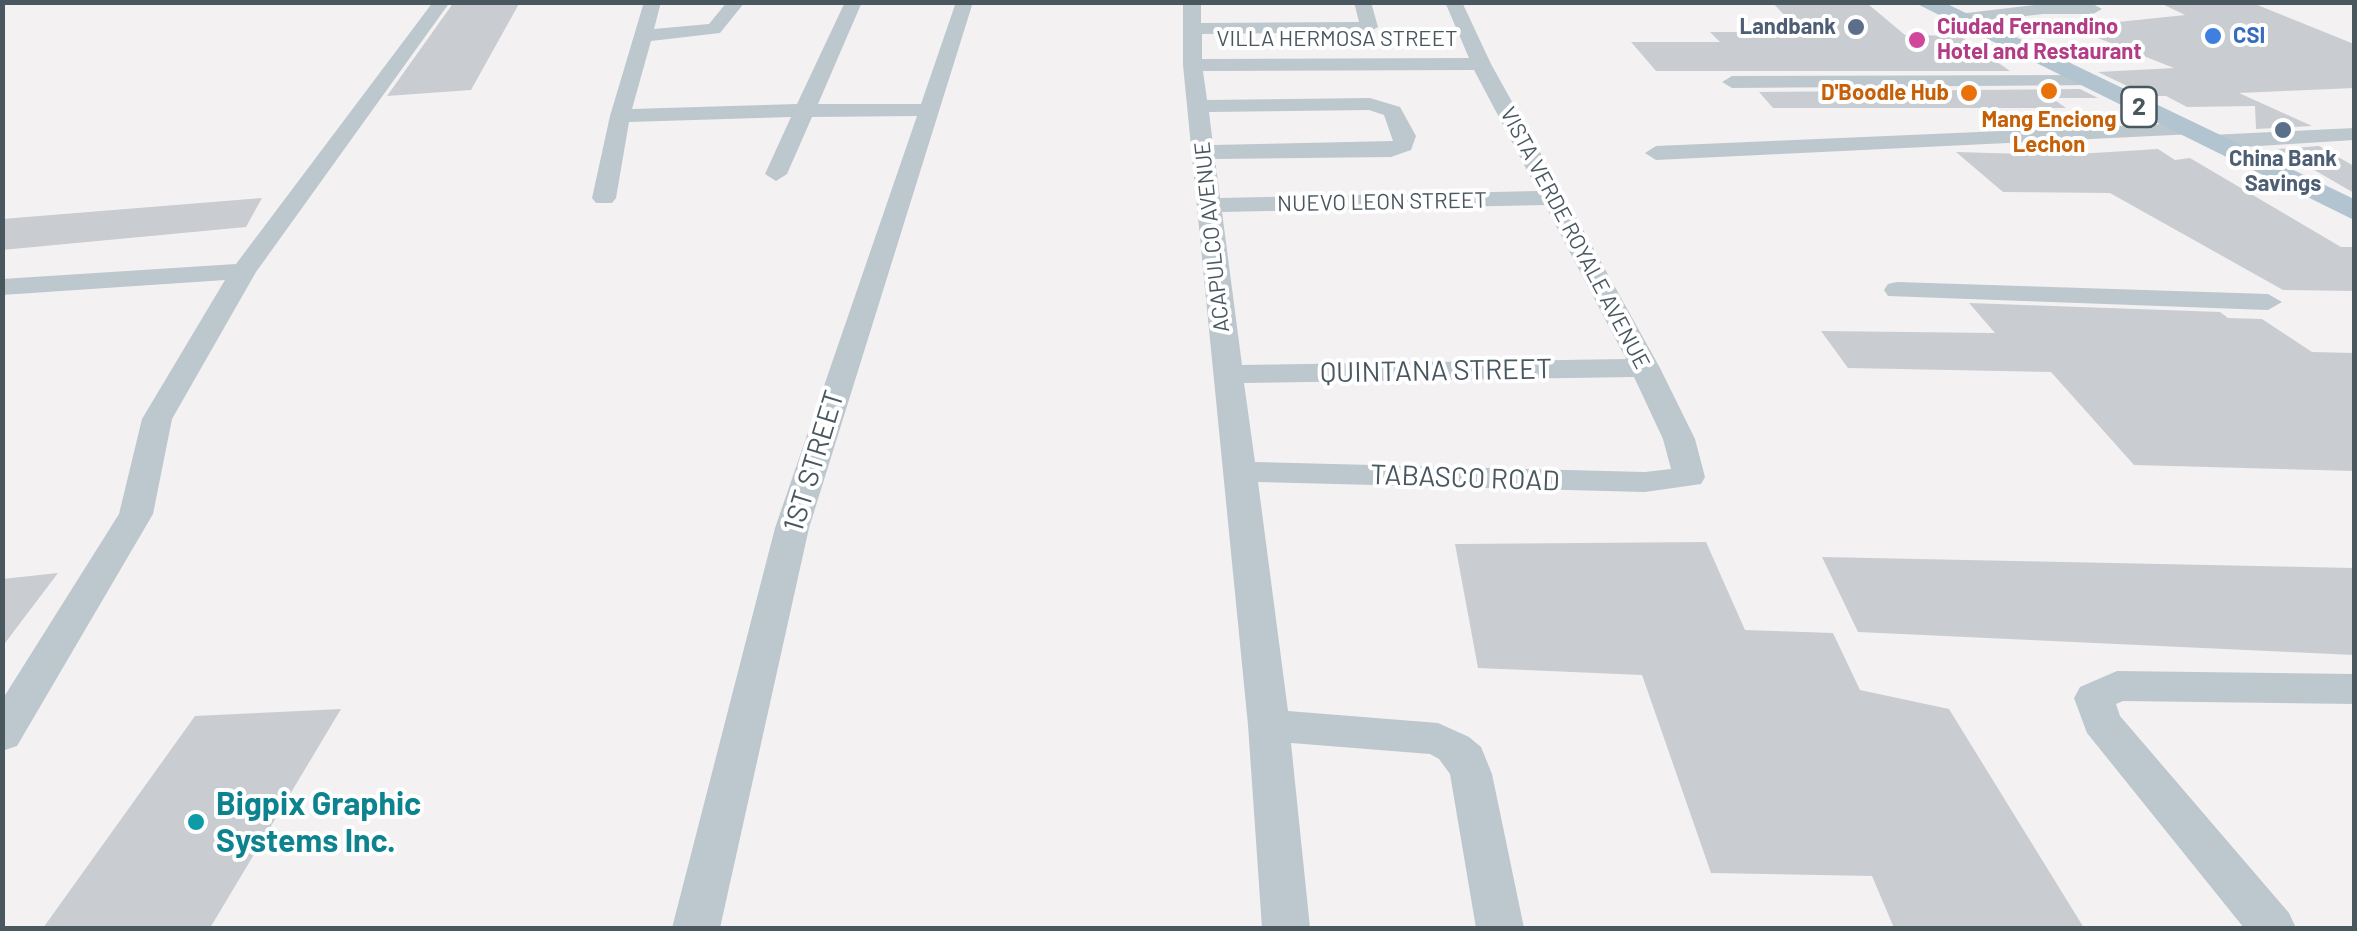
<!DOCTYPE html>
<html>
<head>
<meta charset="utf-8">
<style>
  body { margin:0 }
  #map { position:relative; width:2357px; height:931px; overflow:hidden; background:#f4f1f2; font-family:Barlow,sans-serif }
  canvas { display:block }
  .frame { position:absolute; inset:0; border:5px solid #49575f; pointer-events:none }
</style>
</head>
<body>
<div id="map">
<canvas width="2357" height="931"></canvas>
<div class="frame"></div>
</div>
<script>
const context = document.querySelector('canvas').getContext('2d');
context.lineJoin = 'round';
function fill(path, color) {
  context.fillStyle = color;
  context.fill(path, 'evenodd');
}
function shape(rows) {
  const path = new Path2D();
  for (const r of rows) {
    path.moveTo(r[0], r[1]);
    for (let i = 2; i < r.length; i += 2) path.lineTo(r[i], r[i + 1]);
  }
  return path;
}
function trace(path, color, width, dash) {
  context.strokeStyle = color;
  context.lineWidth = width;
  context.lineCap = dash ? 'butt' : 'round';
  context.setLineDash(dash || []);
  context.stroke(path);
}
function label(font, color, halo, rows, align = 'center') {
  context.font = font + ' Barlow,sans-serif';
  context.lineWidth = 8;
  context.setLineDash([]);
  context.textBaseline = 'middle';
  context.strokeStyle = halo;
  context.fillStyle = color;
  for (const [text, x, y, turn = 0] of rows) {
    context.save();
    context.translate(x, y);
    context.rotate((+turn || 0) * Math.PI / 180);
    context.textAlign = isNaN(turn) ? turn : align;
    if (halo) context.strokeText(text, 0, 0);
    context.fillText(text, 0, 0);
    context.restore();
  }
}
fill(shape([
  [454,2,520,2,471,90,387,96],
  [1772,2,1868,4,1905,35,1960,36,2010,71,1656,71,1631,42,1720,42,1710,32,1800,32],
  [2158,2,2250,2,2354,44,2354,88,2239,93,2312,126,2256,129,2255,106,2187,107,2166,96,2148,96,2098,72,2174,68,2070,27,2185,15],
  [2080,89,2098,98,2052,98,2066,108,1773,108,1759,92],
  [2319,146,2354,166,2354,193,2278,149],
  [2158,149,2175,160,2190,158,2341,247,2354,247,2354,291,2283,290,2110,193,2003,192,1956,152,2061,155],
  [262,198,246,227,2,250,2,219],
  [1969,303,2220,312,2228,318,2262,319,2312,352,2354,353,2354,471,2134,465,2051,372,1848,368,1821,331,1995,333],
  [1706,542,1745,630,1833,633,1860,690,1949,709,2084,928,1894,928,1872,876,1711,873,1642,675,1478,668,1455,544],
  [1822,557,2354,568,2354,655,1858,632],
  [58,573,2,647,2,579],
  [341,709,210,928,43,928,195,716]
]), '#c9cdd1');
fill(shape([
  [433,2,450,2,256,272,172,419,153,514,17,746,2,751,2,700,119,514,142,419,225,280,2,295,2,279,236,264,433,2],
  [644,2,661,2,654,29,709,24,727,2,745,2,720,33,651,41,632,109,797,104,845,2,862,2,818,104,921,104,956,2,973,2,809,528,720,928,672,928,775,528,917,116,812,117,787,174,776,181,765,174,791,117,629,122,616,198,612,203,596,203,592,198,610,116,644,2],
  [1183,2,1201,2,1201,23,1359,22,1354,2,1371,2,1378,27,1369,32,1202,34,1202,59,1469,58,1445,2,1462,2,1491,64,1660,368,1695,439,1705,477,1701,484,1645,492,1258,482,1288,711,1438,723,1469,737,1481,747,1492,774,1524,928,1476,928,1450,774,1439,759,1430,754,1291,743,1310,928,1262,928,1248,725,1183,65,1183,2],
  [1474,70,1538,191,1220,198,1215,159,1391,157,1411,150,1416,136,1400,107,1370,98,1207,100,1203,71,1474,70],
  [1369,110,1384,115,1393,141,1213,145,1209,112,1369,110],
  [1545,205,1626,359,1242,365,1222,212,1545,205],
  [1634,377,1663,439,1671,469,1645,472,1255,462,1244,383,1634,377],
  [2043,4,2093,4,2102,9,2093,14,2043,14,1958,24,1949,19,1958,14,2043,4],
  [2086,75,2093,77,2093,85,1732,88,1722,82,1732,76,2086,75],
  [2186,123,2197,129,2194,134,1656,160,1645,153,1656,146,2186,123],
  [2354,128,2354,140,2211,149,2200,142,2211,135,2354,128],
  [1897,282,2268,294,2282,302,2268,310,1888,296,1884,290,1888,284,1897,282],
  [2117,671,2354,674,2354,704,2123,701,2116,704,2120,716,2289,913,2296,928,2244,928,2087,733,2074,698,2080,687,2117,671]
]), '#bdc7ce');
fill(shape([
  [1913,2,1943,2,2354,199,2354,220,1913,2]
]), '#b2c4cf');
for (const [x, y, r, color] of [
  [1856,27,10,"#5c6f8a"],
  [2213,36,10,"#3f7fe0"],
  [1917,40,10,"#d1479c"],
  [2049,91,10,"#e8710a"],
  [1969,93,10,"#e8710a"],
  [2283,130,10,"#5c6f8a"],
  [196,822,10,"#0f9aa8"]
]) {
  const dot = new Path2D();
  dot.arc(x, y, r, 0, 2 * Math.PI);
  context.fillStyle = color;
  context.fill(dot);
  trace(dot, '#fff', 4);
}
label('bold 22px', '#4e5e75', '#fff', [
  ["Landbank",1836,27],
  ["China Bank",2283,159,"center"],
  ["Savings",2283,184,"center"]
], 'right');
label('bold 22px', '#b23c85', '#fff', [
  ["Ciudad Fernandino",1937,27],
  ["Hotel and Restaurant",1937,52]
], 'left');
label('bold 22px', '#366cbe', '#fff', [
  ["CSI",2233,36]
], 'left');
label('22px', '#49575f', '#fff', [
  ["VILLA HERMOSA STREET",1337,39],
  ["NUEVO LEON STREET",1382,202,-1],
  ["ACAPULCO AVENUE",1212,237,-96],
  ["VISTA VERDE ROYALE AVENUE",1575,238,62]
]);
label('bold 22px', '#c56008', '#fff', [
  ["D'Boodle Hub",1949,93],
  ["Mang Enciong",2049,120,"center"],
  ["Lechon",2049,145,"center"]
], 'right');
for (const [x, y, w] of [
  [2139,107,35]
]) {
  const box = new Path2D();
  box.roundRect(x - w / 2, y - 20, w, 40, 8);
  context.fillStyle = '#fff';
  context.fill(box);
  trace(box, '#49575f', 2.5);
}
label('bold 25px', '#49575f', null, [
  ["2",2139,107]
]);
label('28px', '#49575f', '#fff', [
  ["QUINTANA STREET",1436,371,-1],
  ["1ST STREET",814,461,-73],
  ["TABASCO ROAD",1465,478,2]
]);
label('bold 32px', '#0d838f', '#fff', [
  ["Bigpix Graphic",216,804],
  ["Systems Inc.",216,841]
], 'left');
</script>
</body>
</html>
